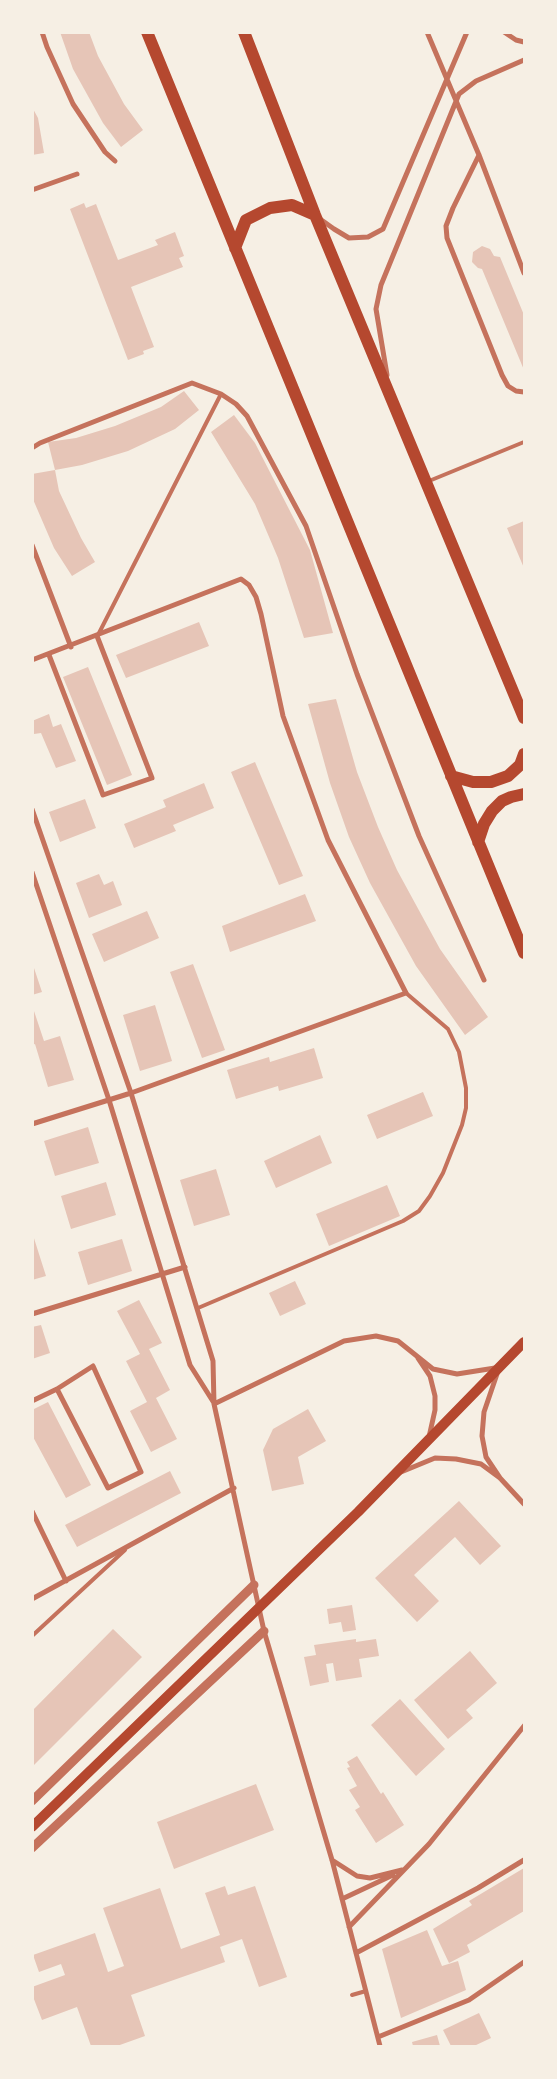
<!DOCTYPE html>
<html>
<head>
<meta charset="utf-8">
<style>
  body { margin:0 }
  #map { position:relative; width:557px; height:2079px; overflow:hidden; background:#f6efe4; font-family:Mulish,sans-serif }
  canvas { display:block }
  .frame { position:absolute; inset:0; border:34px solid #f6efe4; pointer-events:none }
</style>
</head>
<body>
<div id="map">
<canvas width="557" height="2079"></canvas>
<div class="frame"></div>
</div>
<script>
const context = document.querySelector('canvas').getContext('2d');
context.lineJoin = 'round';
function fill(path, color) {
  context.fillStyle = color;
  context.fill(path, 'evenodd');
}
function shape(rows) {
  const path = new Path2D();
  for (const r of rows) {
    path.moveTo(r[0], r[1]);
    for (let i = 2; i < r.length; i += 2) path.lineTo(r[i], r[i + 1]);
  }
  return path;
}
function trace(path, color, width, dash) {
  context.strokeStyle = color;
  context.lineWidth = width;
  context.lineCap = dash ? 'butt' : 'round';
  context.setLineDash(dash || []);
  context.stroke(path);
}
fill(shape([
  [60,32,89,32,98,56,124,104,143,130,121,147,103,123,73,69],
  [32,107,38,118,44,153,32,155],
  [84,203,86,208,96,204,118,260,158,245,155,240,175,232,184,256,179,258,183,267,131,287,154,347,143,351,144,354,128,360,70,209],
  [482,246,490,249,494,256,500,257,524,315,524,370,482,269,478,268,472,262,473,252],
  [184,391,199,410,175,429,128,451,82,465,55,470,59,491,81,538,95,562,72,576,54,548,32,497,32,474,55,470,48,442,76,438,115,426,161,407],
  [234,415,255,443,310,550,333,633,304,638,278,558,255,504,211,432],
  [524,521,524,568,507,528],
  [199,622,209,646,126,678,116,655],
  [88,667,132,775,107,785,63,677],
  [336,699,357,772,378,827,397,870,440,949,488,1017,465,1035,416,966,370,883,349,837,330,783,308,704],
  [49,714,53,727,61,724,76,761,56,768,41,733,34,734,32,726,32,721],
  [255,762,303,876,279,885,231,772],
  [204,783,214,808,173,825,176,831,134,848,124,824,166,807,163,800],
  [85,799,96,828,60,842,49,812],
  [99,874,104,885,113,881,122,905,89,918,76,883],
  [305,894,316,921,230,952,222,926],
  [147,911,159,938,104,962,92,934],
  [32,962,42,992,32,995],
  [193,964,225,1050,202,1058,170,972],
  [32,1005,44,1041,60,1036,74,1080,48,1087,35,1044,32,1045],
  [155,1005,172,1061,140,1071,123,1015],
  [314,1048,323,1078,279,1091,278,1086,236,1099,227,1070,269,1057,270,1062],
  [423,1092,433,1116,377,1139,367,1115],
  [88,1127,99,1163,55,1176,44,1141],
  [320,1135,332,1163,276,1188,264,1161],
  [216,1169,230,1215,194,1226,180,1180],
  [106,1182,116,1215,71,1229,61,1196],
  [387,1185,400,1216,329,1246,316,1214],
  [32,1232,46,1276,32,1280],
  [122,1239,132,1271,88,1285,78,1252],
  [295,1281,306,1304,280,1316,269,1293],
  [139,1300,162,1343,149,1349,170,1390,156,1398,177,1439,151,1452,130,1411,147,1402,126,1361,140,1354,117,1311],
  [41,1325,50,1353,32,1359,32,1327],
  [48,1402,91,1485,66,1498,32,1435,32,1410],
  [308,1409,326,1441,298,1457,304,1484,272,1491,263,1450,273,1429],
  [170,1471,181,1493,77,1547,65,1525],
  [459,1501,501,1546,480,1565,455,1537,414,1575,439,1601,417,1622,375,1578],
  [352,1605,356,1630,343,1632,341,1622,329,1624,327,1609],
  [113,1629,142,1657,32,1767,32,1711],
  [356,1639,356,1642,376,1639,379,1656,359,1659,362,1677,336,1681,333,1663,326,1664,329,1682,310,1686,304,1657,316,1655,314,1645],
  [470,1651,497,1683,466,1710,473,1718,448,1739,414,1700],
  [400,1699,445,1749,416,1776,371,1725],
  [357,1756,381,1794,383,1792,404,1825,376,1843,355,1810,360,1807,349,1790,357,1786,347,1768,350,1767,347,1762],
  [256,1784,274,1830,174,1869,157,1822],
  [524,1868,524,1911,467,1945,470,1952,449,1963,433,1929,472,1905,469,1901],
  [225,1886,228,1895,255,1886,287,1977,259,1987,242,1939,220,1947,225,1962,131,1995,145,2036,117,2046,91,2046,77,2007,42,2020,32,1994,32,1987,65,1975,61,1964,39,1972,33,1955,95,1933,108,1972,124,1966,103,1908,160,1888,181,1949,220,1935,205,1893],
  [427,1930,442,1966,458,1961,466,1990,401,2018,382,1949],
  [479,2013,491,2038,474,2046,451,2046,443,2030],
  [437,2035,440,2046,413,2046,412,2042]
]), '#e6c5b7');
trace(shape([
  [429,481,524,442],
  [98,635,221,394],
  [198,1308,403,1221,419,1211,430,1196,443,1173,462,1125,466,1108,466,1088,459,1052,448,1029,406,993],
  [32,1636,125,1550],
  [352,1995,366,1991]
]), '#c5725c', 4);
trace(shape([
  [42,32,47,47,73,104,105,152,115,161],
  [427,32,479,155,524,273],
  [504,32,516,40,524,42],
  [479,155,453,208,446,226,447,238,502,375,508,386,516,391,524,392],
  [32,190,77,174],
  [320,219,334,229,349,238,368,237,383,229,467,32],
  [387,375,376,309,381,285,459,94,476,81,524,60],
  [32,448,40,443,192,383,221,394,236,404,247,416,306,526,357,674,419,836,484,980],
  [32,545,71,647],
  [49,655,103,795,152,778,97,636],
  [32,660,241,579,249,585,256,597,261,614,283,716,328,840,406,993,131,1093,32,1124],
  [32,809,131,1093,213,1361,214,1404,264,1631,332,1860,380,2046],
  [32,872,109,1100,190,1365,214,1403],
  [32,1314,185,1267],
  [418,1358,430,1376,435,1396,435,1410,429,1437],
  [497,1374,484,1412,482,1436,486,1457,500,1478],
  [32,1401,57,1389,93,1366,141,1472,108,1488,57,1389],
  [214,1404,344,1341,376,1336,398,1341,433,1369,457,1374,495,1368],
  [401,1472,435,1458,456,1459,481,1464,500,1478,524,1504],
  [32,1511,66,1581],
  [32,1599,234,1488],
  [332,1860,357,1876,370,1878,402,1870],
  [342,1899,393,1875],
  [349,1927,429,1844,524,1726],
  [356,1953,478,1888,524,1860],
  [378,2037,469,2000,524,1962]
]), '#c5725c', 5);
trace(shape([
  [32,1801,254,1585],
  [32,1848,264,1631]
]), '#c5725c', 9);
trace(shape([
  [32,1827,358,1512,524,1342]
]), '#b5482f', 10);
trace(shape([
  [147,32,524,953],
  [244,32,315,215,524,718],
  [235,248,246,220,270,208,292,205,315,215],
  [451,776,473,782,491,782,508,776,520,765,524,754],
  [478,842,484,824,492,811,502,801,511,797,524,794]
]), '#b5482f', 12);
</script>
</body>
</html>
